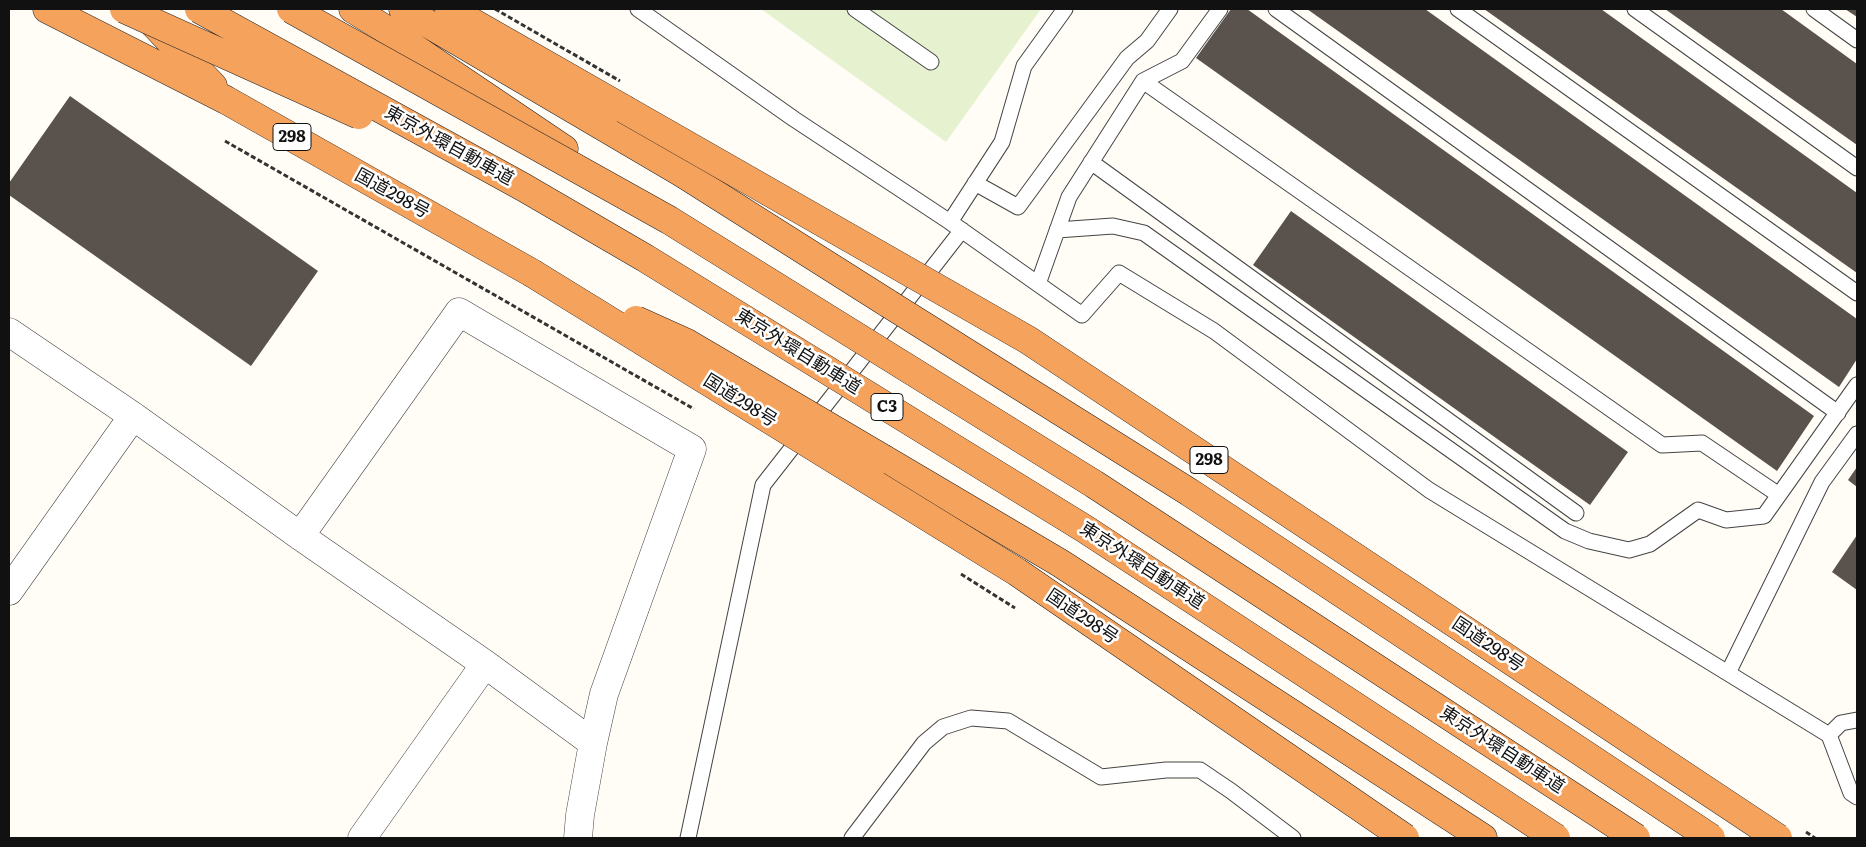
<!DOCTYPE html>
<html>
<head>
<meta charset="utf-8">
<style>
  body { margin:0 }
  #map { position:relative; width:1866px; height:847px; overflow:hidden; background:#fffdf5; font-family:Literata,serif }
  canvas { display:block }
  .frame { position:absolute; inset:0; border:10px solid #111; pointer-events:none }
</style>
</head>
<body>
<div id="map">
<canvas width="1866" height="847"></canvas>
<div class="frame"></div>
</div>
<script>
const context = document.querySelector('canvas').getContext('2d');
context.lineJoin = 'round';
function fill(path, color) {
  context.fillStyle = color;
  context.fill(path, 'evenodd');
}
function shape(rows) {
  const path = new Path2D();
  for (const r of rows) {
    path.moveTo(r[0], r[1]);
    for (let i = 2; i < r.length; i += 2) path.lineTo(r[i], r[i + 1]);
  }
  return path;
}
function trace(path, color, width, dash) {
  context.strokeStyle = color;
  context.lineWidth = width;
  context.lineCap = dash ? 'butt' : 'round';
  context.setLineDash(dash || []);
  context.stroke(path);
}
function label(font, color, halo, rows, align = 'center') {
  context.font = font + ' Literata,"Noto Sans JP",serif';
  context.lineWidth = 5;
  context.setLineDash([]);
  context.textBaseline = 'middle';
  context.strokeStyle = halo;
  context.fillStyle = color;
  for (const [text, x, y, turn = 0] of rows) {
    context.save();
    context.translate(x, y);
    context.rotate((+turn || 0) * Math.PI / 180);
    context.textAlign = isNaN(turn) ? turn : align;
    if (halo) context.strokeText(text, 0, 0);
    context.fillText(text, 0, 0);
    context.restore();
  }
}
fill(shape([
  [761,9,1041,9,946,142]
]), '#e6f2cf');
fill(shape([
  [1231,9,1247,9,1814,416,1777,471,1196,58],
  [1307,9,1425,9,1857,319,1857,359,1839,387],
  [1484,9,1601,9,1857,193,1857,273],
  [1665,9,1781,9,1857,64,1857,145],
  [1845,9,1857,9,1857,17],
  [70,96,318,271,251,366,9,195,9,183],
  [1291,211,1628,452,1590,505,1253,265],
  [1857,467,1857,487,1848,480],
  [1857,535,1857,590,1832,572]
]), '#5a524d');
const lane = shape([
  [638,9,794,119,950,222,1082,315,1119,273,1214,331,1429,490,1829,735,1851,793,1857,797],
  [855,9,931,62],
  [1276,9,1838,413],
  [1458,9,1857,293],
  [1635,9,1857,168],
  [1814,9,1857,40],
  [1143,81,1662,445,1702,443,1779,495],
  [1091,162,1576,513],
  [975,183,1018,207,1127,58,1147,41,1170,9],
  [950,222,1002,142,1024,66,1065,9],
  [1057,230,1113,226,1144,233,1565,531,1589,541,1629,550,1650,544,1698,510,1726,520,1764,516,1857,385],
  [1038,284,1069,197,1143,81,1182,61,1220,9],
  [1728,673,1822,482,1857,434],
  [1829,735,1841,723,1857,720],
  [688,838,763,485,962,230],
  [852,838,924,743,943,727,971,718,1008,721,1101,777,1166,770,1200,770,1231,791,1293,838]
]);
const street = shape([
  [9,332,133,416,300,536,485,664,593,743],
  [300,536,459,312,692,449,604,694,593,743,580,815,578,838],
  [9,591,133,416],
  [362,838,485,664]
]);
const highway = shape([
  [47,9,226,100,532,273],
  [353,9,398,37,564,149],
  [403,9,682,173,889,304],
  [449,9,624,109],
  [151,21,213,86],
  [884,459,1060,563,1483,838]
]);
trace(lane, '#444', 17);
trace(street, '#444', 29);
trace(highway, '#222', 29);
trace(lane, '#fff', 15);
trace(street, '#fff', 28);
trace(highway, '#f5a25d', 28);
const highwayBridge = shape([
  [124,9,359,115],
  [199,9,523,187,645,258,1085,529,1556,838],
  [291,9,669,220,1094,484,1636,838],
  [624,109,1028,340,1778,838],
  [532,273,1017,572,1405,838],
  [889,304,1189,492,1711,838],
  [636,320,687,343,884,459]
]);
trace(highwayBridge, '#222', 29, []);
trace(shape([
  [495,9,620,81],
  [225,141,694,409],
  [961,574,1015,608],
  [1806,832,1815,838]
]), '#333', 3, [5, 2.5]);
trace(highwayBridge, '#f5a25d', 28);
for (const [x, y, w] of [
  [292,137,38],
  [887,407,32],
  [1209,460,38]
]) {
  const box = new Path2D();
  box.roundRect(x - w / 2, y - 13.5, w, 27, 4);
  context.fillStyle = '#fff';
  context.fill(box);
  trace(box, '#111', 1);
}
label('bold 16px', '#111', null, [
  ["298",292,137],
  ["C3",887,407],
  ["298",1209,460]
]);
label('18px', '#111', '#fff', [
  ["東京外環自動車道",449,146,29],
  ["国道298号",392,194,29],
  ["東京外環自動車道",798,352,32],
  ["国道298号",740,401,32],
  ["東京外環自動車道",1142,566,33],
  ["国道298号",1082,617,34],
  ["国道298号",1488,645,34],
  ["東京外環自動車道",1502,750,33]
]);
</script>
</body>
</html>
